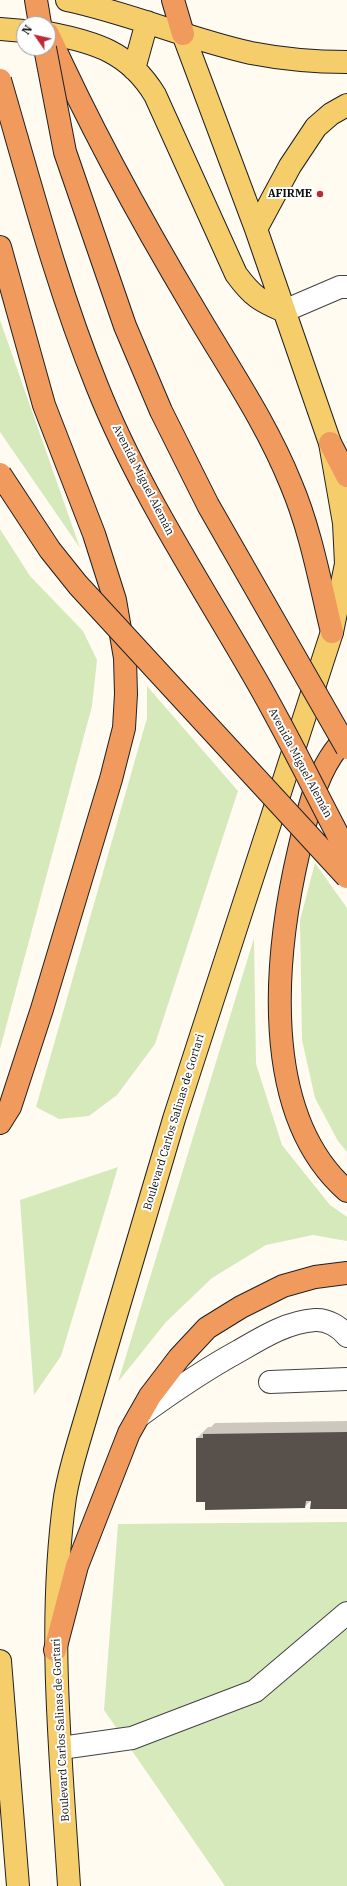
<!DOCTYPE html>
<meta charset="utf-8">
<style>
body{margin:0}
#map{position:relative;width:347px;height:1886px;overflow:hidden;background:#fffbf1;font-family:"IBM Plex Serif",serif}
canvas{display:block}
.north{position:absolute;left:16px;top:16px;width:40px;height:40px;box-sizing:border-box;background:#fff;border:1px solid #9f9f9f;border-radius:50%;rotate:304deg;font-size:11px;font-weight:700;line-height:16px;text-align:center;color:#0f0f0f}
.north::after{content:'';display:block;margin:auto;width:14px;height:18px;background:#bd2937;clip-path:polygon(50% 0,100% 100%,50% 72%,0 100%)}
</style>
<div id="map">
<canvas width="347" height="1886"></canvas>
<div class="north">N</div>
</div>
<script>
const ctx = document.querySelector('canvas').getContext('2d');
ctx.lineJoin = 'round';
function fill(path, color) { ctx.fillStyle = color; ctx.fill(path, 'evenodd'); }
function trace(path, color, width, dash) { ctx.strokeStyle = color; ctx.lineWidth = width; ctx.lineCap = dash ? 'butt' : 'round'; ctx.setLineDash(dash || []); ctx.stroke(path); }
function write(font, color, halo, rows, align = 'center') {
  ctx.font = font + ' "IBM Plex Serif",serif'; ctx.lineWidth = 4; ctx.setLineDash([]); ctx.textBaseline = 'middle'; ctx.strokeStyle = halo; ctx.fillStyle = color; for (const [text, x, y, turn = 0] of rows) {
    ctx.save(); ctx.translate(x, y); ctx.rotate((+turn || 0) * Math.PI / 180); ctx.textAlign = isNaN(turn) ? turn : align; if (halo) ctx.strokeText(text, 0, 0); ctx.fillText(text, 0, 0); ctx.restore();
  }
}
const green = new Path2D(`
 M0,320L80,548L0,432Z
 M0,529L30,576L83,631L97,660L92,706L0,1049Z
 M147,686L238,791L155,1044L117,1095L89,1116L59,1119L36,1107L147,718Z
 M315,863L347,908V1152L338,1141L315,1098L302,1040L300,920Z
 M254,938L256,1064L282,1145L330,1205L347,1217V1241L313,1235L266,1245L212,1278L166,1322L118,1382Z
 M118,1167L61,1356L34,1395L20,1200Z
 M347,1522V1886H225L104,1710L118,1524Z`);
const shadow = new Path2D(`
 M347,1421V1508L312,1500L304,1507L206,1501L197,1438L208,1427H211L215,1423Z`);
const building = new Path2D(`
 M347,1432V1509H310L311,1501H306L305,1508L205,1510V1502H196V1438H203V1434Z`);
const minor = new Path2D(`
 M284,311L340,287H347
 M270,1382L347,1379
 M139,1416C172,1392 204,1370 239,1351C263,1337 287,1322 315,1320C327,1319 340,1327 347,1336
 M61,1748L132,1738L255,1691L347,1613`);
const major = new Path2D(`
 M67,0C129,13 188,39 251,53C282,59 314,62 347,62
 M0,29L24,31
 M48,33C95,42 129,52 155,95L236,274C252,296 260,301 284,311
 M134,69L147,22
 M256,229L290,166L316,127L331,114L347,105
 M0,1661L18,1886
 M69,1886C61,1757 47,1626 65,1497C68,1479 73,1461 78,1444L174,1119L332,632L346,564L344,523L330,443L256,229L183,34`);
const highway = new Path2D(`
 M36,0L40,24
 M173,0L183,34
 M48,34C91,129 141,220 194,309C228,367 266,422 291,484C311,531 320,583 332,632
 M0,247L44,405L94,534L115,600L125,658L126,694L124,728L111,779L42,1009L10,1107L0,1123
 M330,443L347,476
 M347,737C317,765 308,811 299,850C275,953 258,1113 347,1191
 M55,1650L77,1566L129,1433L150,1396L179,1358L207,1328L241,1307L283,1286L315,1277L347,1273`);
const highwayBridge = new Path2D(`
 M45,48L65,152L125,326L161,411L208,505L347,748
 M0,80C30,183 57,287 97,386C138,489 200,582 255,678C288,735 316,794 347,852
 M0,474L50,550L78,585L347,877`);
const markers = [
 [320,194,4,"#bd2937"]
];
const poiNames = [
 ["AFIRME",312,194]
];
const streetNames = [
 ["Avenida Miguel Alemán",143,480,63],
 ["Avenida Miguel Alemán",300,763,62],
 ["Boulevard Carlos Salinas de Gortari",174,1122,-73],
 ["Boulevard Carlos Salinas de Gortari",61,1730,-93]
];
fill(green, '#d5e9bb');
fill(shadow, '#0003');
fill(building, '#57504b');
trace(minor, '#424242', 24);
trace(major, '#202020', 24);
trace(highway, '#202020', 24);
trace(minor, '#fff', 22);
trace(major, '#f5cd6b', 22);
trace(highway, '#f19a5d', 22);
trace(highwayBridge, '#202020', 24, []);
trace(highwayBridge, '#f19a5d', 22);
for (const [x, y, r, color] of markers) { const dot = new Path2D(); dot.arc(x, y, r, 0, 2 * Math.PI); ctx.fillStyle = color; ctx.fill(dot); trace(dot, '#fff', 1.5); }
write('bold 11px', '#0f0f0f', '#fff', poiNames, 'right');
write('11px', '#0f0f0f', '#fff', streetNames);
</script>
